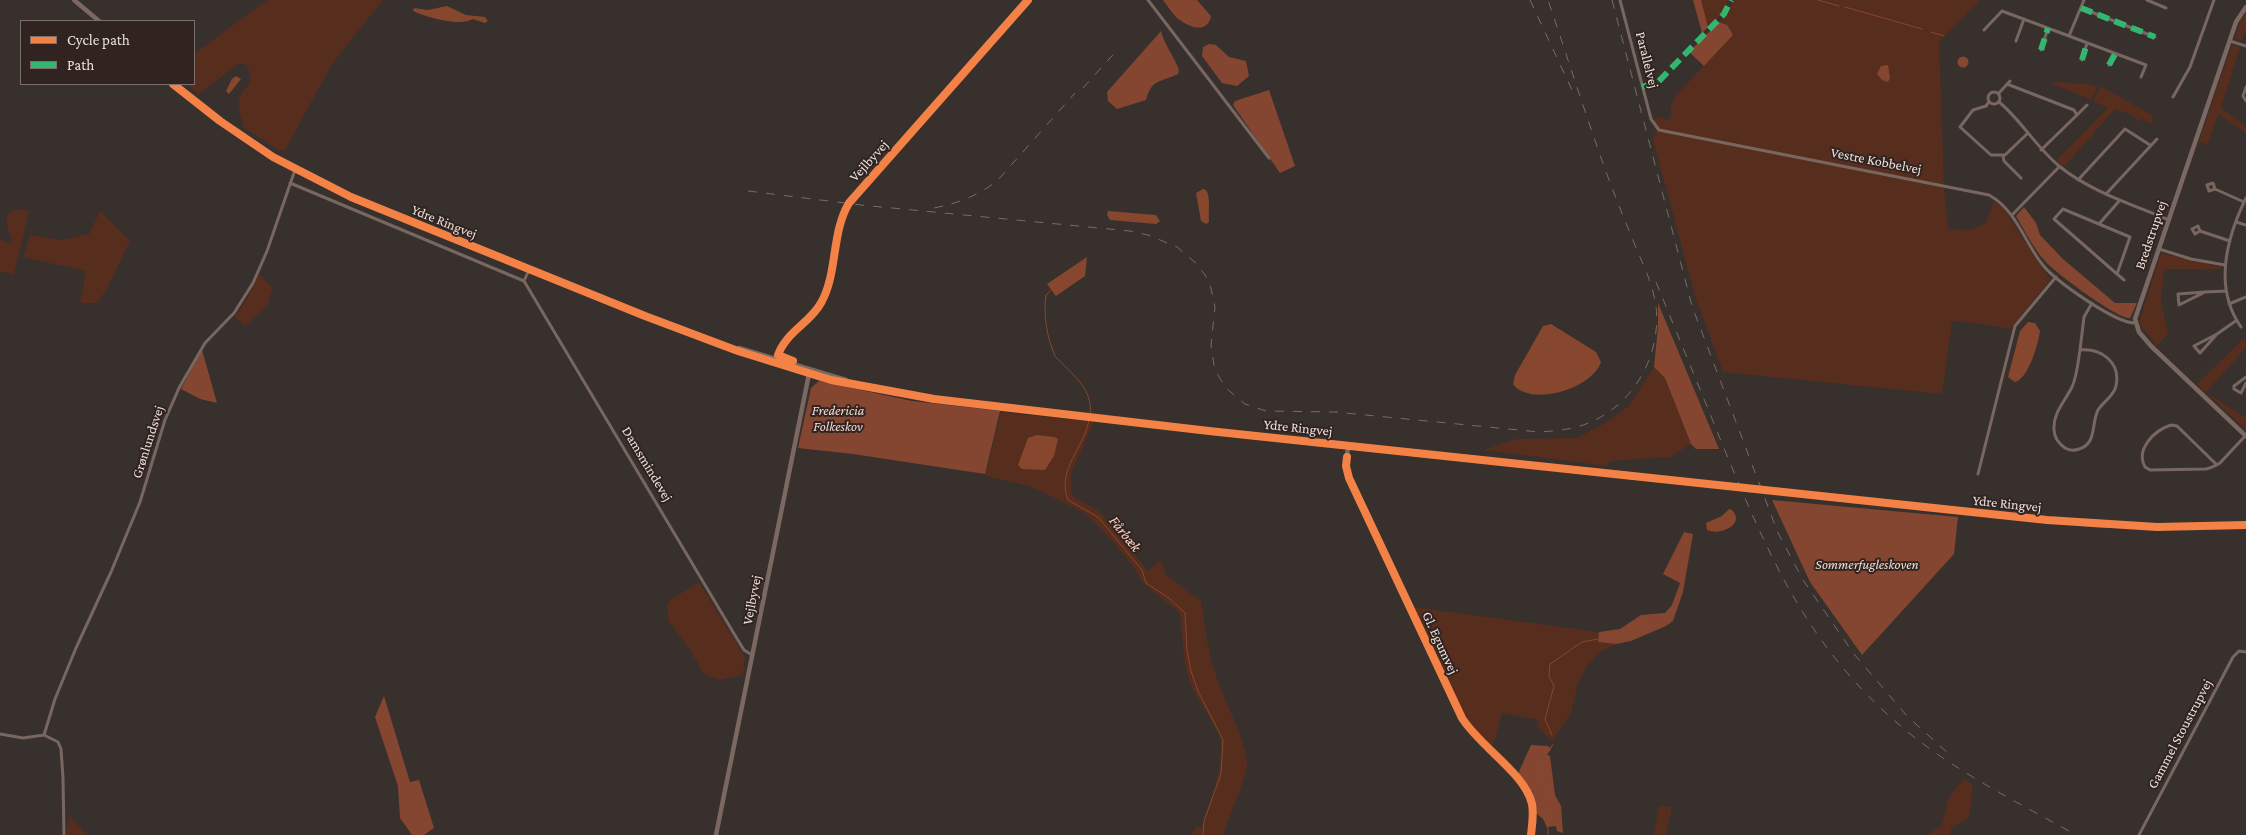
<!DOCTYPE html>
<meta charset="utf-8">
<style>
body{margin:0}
#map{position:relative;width:2246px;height:835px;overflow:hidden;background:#37302d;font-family:"Crimson Pro",serif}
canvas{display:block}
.legend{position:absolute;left:20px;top:20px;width:175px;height:65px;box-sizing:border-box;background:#312420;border:1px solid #7b706c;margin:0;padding:6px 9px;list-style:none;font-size:15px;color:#ebe1de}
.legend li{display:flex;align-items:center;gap:10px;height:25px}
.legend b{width:25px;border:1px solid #7b706c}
</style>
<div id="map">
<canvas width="2246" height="835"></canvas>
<ul class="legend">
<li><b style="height:6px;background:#f48246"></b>Cycle path</li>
<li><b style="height:6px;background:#33b770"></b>Path</li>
</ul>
</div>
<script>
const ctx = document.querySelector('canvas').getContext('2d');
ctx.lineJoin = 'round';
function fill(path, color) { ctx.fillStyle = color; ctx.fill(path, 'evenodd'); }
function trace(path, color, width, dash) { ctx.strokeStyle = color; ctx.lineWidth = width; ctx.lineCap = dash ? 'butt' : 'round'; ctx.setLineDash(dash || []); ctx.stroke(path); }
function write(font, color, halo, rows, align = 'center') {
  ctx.font = font + ' "Crimson Pro",serif'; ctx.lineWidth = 4; ctx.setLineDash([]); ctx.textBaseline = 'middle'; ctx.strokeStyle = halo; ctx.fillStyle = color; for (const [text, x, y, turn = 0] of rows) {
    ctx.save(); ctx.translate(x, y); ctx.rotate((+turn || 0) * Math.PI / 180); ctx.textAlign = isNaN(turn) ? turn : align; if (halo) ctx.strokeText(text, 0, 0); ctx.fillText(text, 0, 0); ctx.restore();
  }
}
const green = new Path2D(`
 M267,0H383L332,64L285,150L280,151L243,127C242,119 238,109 239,102C241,85 258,87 246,64H238L199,94L187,84H194V54Z
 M1701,0H1728C1728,12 1716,19 1708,27Z
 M1733,0H1980L1939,42L1944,187L1948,229L1971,230L1986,223L1994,201L2003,208L2050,280L2010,329L1983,324L1952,321L1942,394L1723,372L1696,299L1653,140L1658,126L1655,122V119L1662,117L1666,121L1671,117V105L1676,95L1733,35L1724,23L1719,22L1729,12Z
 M2246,13V30L2242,40L2235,39L2240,21Z
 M2232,45L2240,47L2221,108L2246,126V133L2218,114L2207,146L2199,141Z
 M2053,82L2088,84L2098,87L2091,100L2053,84Z
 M2101,86L2152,115L2153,122L2150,124L2142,118L2139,122L2132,115L2115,109L2064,167L2057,160L2108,108L2093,101Z
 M15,209L29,211L14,275L0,271V238L5,242L13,243C9,232 0,214 15,209Z
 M100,211L130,241L107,289L97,303H80L86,271L23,257L30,235L62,240L89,234Z
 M2161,253L2220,267L2221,269H2164L2161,301L2168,334L2157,346L2140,325V320Z
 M259,274L272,288L268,304L245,326L235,316L247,299Z
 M2245,337L2246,348L2206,392L2246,418V430L2197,384Z
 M1654,367L1665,378L1691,444L1670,457L1610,461L1607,466L1484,450L1516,439L1577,438L1605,423L1629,406Z
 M1001,412L1094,422L1071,473V495L1099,511L1148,571L1161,560L1166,575L1201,601C1205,624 1207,649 1215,672C1223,699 1244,735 1247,762C1248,778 1228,815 1224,835H1191L1196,827H1202C1210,800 1223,772 1221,742C1220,729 1197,699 1191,685C1182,662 1183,638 1180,613L1142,582L1136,570L1111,539L1085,513L1030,486L985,476Z
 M699,582L745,657L743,675L720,680L704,674L690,650L668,620L667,605L670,600Z
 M1412,607L1599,632L1598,642L1616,644L1599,653L1585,669L1578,683L1571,713L1552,741L1537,727L1539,720L1502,713L1492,750L1468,722Z
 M1964,779L1973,784L1969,818L1952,827L1950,835H1927L1942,825L1949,797Z
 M1659,806L1672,807L1666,835H1654Z
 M69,815L87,835H66Z`);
const forest = new Path2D(`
 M1163,0H1197L1211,16C1207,36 1186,26 1176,17C1171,12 1167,5 1163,0Z
 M1693,0H1701L1708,27L1702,33Z
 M1719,22L1727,25L1733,35L1704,66L1689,52Z
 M1161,31C1165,46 1174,56 1179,70L1178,74C1160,83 1152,78 1146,100L1117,109L1108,101L1107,92Z
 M1209,44L1216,45L1229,57L1246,61L1249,76L1237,86L1222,83L1202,56L1203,47Z
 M1888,65L1890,78L1888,82L1882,80L1877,74L1881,66Z
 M1269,90L1295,166L1280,173L1233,105L1235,101Z
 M2024,207L2036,223L2040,235L2063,259L2115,303H2137L2130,318C2119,320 2054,272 2045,261C2033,248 2025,231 2016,216Z
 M1658,303L1719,449H1696L1691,444L1665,378L1654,367L1658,327Z
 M202,350L217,403L200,399L181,389Z
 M819,381L912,401L1000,411L985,474L853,454L798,448L811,388Z
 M1772,500L1958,517L1954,554L1862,655L1810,582Z
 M1684,532L1693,534L1683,592L1673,621L1666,626L1631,641L1616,644L1598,642L1599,632L1620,629L1641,615L1665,613L1672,605L1680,583L1663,574Z
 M384,696L410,782L419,780L434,828L424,835H412L400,818L398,786L375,717Z
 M1531,745L1548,746L1551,749L1547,755L1550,756L1555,795L1561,806L1563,833L1557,831L1556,826L1547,827L1543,819L1535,812L1529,791L1517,776Z`);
const water = new Path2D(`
 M447,6L466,15L485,17L488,21L485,23L473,19C460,27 426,17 413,11L414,8L428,10Z
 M1957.5 62a5.5 5.5 0 1 1 11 0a5.5 5.5 0 1 1-11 0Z
 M236,76L241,79L229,94L226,91L232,79Z
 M1203,189L1206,190C1211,196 1208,212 1209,222L1206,224L1201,221L1196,193Z
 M1108,211L1156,215L1160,221L1156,224L1110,220L1107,215Z
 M1087,257L1085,276L1056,296L1047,284Z
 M2028,322L2035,323L2040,331C2038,344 2029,378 2015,382L2008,377L2020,331Z
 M1551,324L1596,352L1601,362C1593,388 1531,408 1513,384L1515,375L1543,326Z
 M1037,435L1054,437L1058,439L1054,456L1045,470L1022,469L1018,465L1028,438Z
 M1729,509L1732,510C1746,525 1719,536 1707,530L1706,523L1722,516Z
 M1639,620L1645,621L1633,635L1629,634L1627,630Z`);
const stream = new Path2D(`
 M1818,0L1839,6
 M1845,7L1922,29
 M1931,32L1944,36
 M1052,289L1046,295C1043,314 1047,338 1055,356C1071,374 1094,388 1090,415
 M1089,419C1085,448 1056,469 1068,500L1098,517L1142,570L1146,583L1169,598L1185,613L1187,650L1191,671L1198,691L1223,740L1221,774L1204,821L1203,835
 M1552,735L1545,719L1554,686L1549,676L1550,664L1582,642L1625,634
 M1549,751L1553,744
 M1543,776L1540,766L1547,757
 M1543,778L1547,801L1542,803L1548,819V835`);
const secondaryTunnel = new Path2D(`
 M1735,487L1767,490`);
const street = new Path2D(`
 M1148,0L1269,158
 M1620,0L1651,119L1659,130L1989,195C2016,210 2024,241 2042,264C2055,281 2115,323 2135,323
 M2084,0L2069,36L2146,65L2141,77
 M2147,0L2166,8
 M2081,8L2155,37
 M1984,30L2002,11L2069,36
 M2016,41L2024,19
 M2230,41L2246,46
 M2041,50L2048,28
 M2082,60L2087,43
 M2109,65L2115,54
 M2007,84L2074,110L2077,115L2041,150
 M2246,87L2243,96L2246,101
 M1988 98a6 6 0 1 1 12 0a6 6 0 1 1-12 0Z
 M1999,93L2010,81
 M2173,97L2190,67L2214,0
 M1989,102L1986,106L1973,110L1960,127L1991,155H2005L2027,134
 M1999,102C2021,120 2036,147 2059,166C2091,192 2132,204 2169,220
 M2077,115L2087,105
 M2003,156L2004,161L2021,178
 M2078,180L2125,129L2150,145
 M290,183L524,281L736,637L744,650L752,655
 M2215,189L2213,183L2207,185L2209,191L2215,189L2244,202
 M2106,194L2157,139
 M2012,215L2059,167
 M2236,222L2246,225
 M2099,224L2120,200
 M2200,231L2198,226L2192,229L2195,234L2200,231L2230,241
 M2159,249L2191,259L2225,265
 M2117,274L2130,237L2063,209L2054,219L2117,274L2124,280
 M524,281L529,270
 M2205,292L2178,294L2179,305L2205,292L2226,291
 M2229,304L2246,297
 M2241,327C2213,287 2226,239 2246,198
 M2217,334L2194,346L2200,353L2217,334L2237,320
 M2080,350C2078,362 2077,376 2072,387C2065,401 2053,413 2054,429C2054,437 2058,443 2065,448C2070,451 2074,451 2079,449C2097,444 2091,424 2098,410C2103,402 2114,396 2116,386C2121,362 2101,348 2080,350L2084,317L2092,303
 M2246,377L2234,386V389L2241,393L2246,383
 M2217,465L2177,426L2171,425C2155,430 2135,449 2145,467L2150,470L2206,469C2211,468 2215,466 2220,463L2246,435
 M1978,474L2015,326L2056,277
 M0,734L23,738L44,735L58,742L61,749L63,778L64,835
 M44,735L55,699L76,648L111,572L140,502L165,420L179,388L205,343L234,313L253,283L267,251L295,170
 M2139,835L2233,657L2239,651L2246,652`);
const secondary = new Path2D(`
 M74,0L99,21
 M2246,7L2236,22L2135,319L2139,332L2151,346L2246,436
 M173,84L220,121L273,157L351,197L645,316L738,351L809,374L889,391L956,401L1311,442L1735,487
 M739,348L846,380
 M776,364C786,330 807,329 821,303C839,272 831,230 852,199L1028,0
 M1348,446L1346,466L1349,478L1462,718C1480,747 1525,773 1532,804C1534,815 1532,825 1531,835
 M1767,490L2095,525L2170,527L2246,525
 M716,835L810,369`);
const rail = new Path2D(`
 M1530,0L1572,90
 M1612,0L1692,306L1778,533L1803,580L1854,654L1907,716L1950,755
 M1083,88L1119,48
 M748,191L861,205L1130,231L1148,235L1177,247L1197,264L1205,275L1210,284L1215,307L1211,345L1214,365L1219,377L1227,389L1245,404L1266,411L1335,412L1539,432C1557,431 1575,429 1591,422C1637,402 1664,349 1655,300C1651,280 1642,262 1634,243C1624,218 1614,194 1605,169C1585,113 1567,56 1548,0
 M934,208C959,203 978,196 998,180L1075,93
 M1656,282C1678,336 1701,391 1723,446C1771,561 1809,651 1909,733C1960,774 2019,803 2076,835`);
const quiet = new Path2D(`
 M2081,8L2155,37
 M2041,50L2048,28
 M2082,60L2087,43
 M2109,65L2115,54
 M1642,87L1658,82L1724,14L1731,0`);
const cycleway = new Path2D(`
 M173,84L220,121L273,157L351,197L645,316L738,351L831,380L934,399L1209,431L2047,520L2157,527L2246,525
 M793,361L778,355C786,332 810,323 821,303C838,273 831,233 849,203L1028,0
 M1347,457L1346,466L1349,478L1462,718C1480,747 1525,773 1532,804C1534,815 1532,825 1531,835`);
const streetNames = [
 ["Parallelvej",1647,60,76],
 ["Vejlbyvej",869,161,-48],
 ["Vestre Kobbelvej",1876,161,11],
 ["Ydre Ringvej",444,222,22],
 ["Bredstrupvej",2151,235,-71],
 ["Ydre Ringvej",1298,428,6],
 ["Grønlundsvej",148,442,-72],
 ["Damsmindevej",647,464,59],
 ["Ydre Ringvej",2007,504,6],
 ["Vejlbyvej",752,600,-79],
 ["Gl. Egumvej",1440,643,65],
 ["Gammel Stoustrupvej",2180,734,-62]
];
const parkNames = [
 ["Fredericia",838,411],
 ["Folkeskov",838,427],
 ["Sommerfugleskoven",1867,565]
];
const waterNames = [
 ["Fårbæk",1125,534,51]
];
fill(green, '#572d1e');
fill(forest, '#844630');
fill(water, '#87472f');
trace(stream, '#87472f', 1);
trace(secondaryTunnel, '#524b48', 4.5, [4.5, 2]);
trace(street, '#786761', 3);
trace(secondary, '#7b6862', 4.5);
trace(rail, '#786c69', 1, [9, 9]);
trace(quiet, '#33b770', 6, [12, 6]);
trace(cycleway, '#f48246', 8);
write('14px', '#ebe1de', '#312420', streetNames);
write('italic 14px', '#f2dcd4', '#312420', parkNames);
write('italic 15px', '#fed3c4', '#312420', waterNames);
</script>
